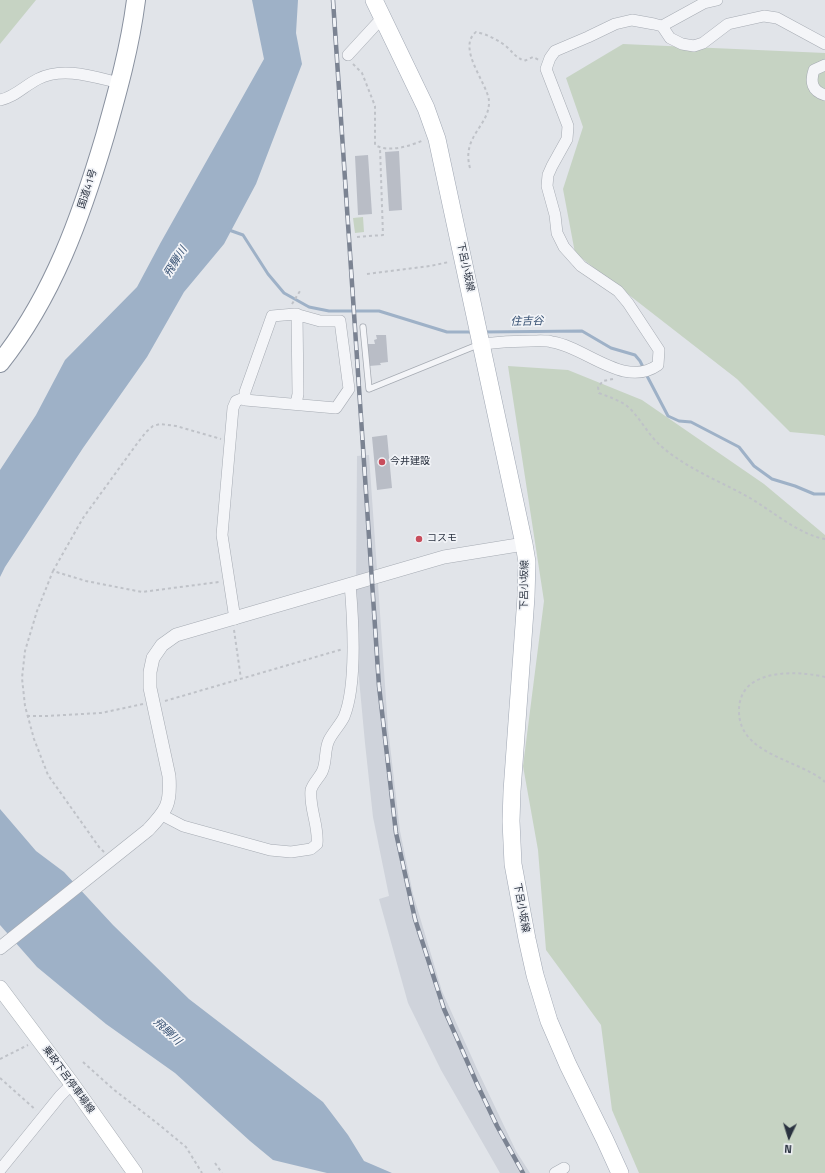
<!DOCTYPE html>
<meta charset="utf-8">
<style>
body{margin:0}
#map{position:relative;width:825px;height:1173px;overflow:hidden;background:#e1e4e9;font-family:"Titillium Web",sans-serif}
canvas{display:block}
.north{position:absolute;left:769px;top:1117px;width:40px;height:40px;-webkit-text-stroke:3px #f1f3f7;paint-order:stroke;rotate:184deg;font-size:11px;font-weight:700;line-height:16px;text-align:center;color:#2a3240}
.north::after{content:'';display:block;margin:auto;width:14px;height:18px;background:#2a3240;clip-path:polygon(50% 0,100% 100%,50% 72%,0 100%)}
</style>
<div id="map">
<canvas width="825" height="1173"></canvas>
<div class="north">N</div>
</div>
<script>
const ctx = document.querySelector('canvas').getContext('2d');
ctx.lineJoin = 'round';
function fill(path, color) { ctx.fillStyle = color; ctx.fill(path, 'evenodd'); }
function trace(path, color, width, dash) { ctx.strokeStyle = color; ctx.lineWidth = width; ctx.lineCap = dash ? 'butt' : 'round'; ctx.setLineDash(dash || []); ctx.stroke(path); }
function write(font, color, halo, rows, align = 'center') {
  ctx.font = font + ' "Titillium Web","Noto Sans JP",sans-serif'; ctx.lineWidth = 3.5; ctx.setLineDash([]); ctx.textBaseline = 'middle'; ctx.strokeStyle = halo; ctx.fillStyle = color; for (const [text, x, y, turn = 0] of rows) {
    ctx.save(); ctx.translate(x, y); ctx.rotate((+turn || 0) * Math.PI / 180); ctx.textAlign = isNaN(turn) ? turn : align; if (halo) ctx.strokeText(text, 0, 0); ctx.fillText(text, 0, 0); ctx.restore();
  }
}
const built = new Path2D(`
 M369,455L388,728L400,831L413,894L442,991L477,1069L516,1151L530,1173H500L441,1070L408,1003L379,899L389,896L373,817L365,743L358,668L356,590L357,456Z`);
const green = new Path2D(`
 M0,0H36L0,44Z
 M623,44L825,53V436L823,435L790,432L737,379L575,253L563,189L583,127L566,78Z
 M363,217L364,232L355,233L353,218Z
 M508,366L568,370L642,400L764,484L825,535V1173H639L612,1110L601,1025L546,950L538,850L523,766L544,601Z`);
const water = new Path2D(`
 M252,0H298L296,33L302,64L256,184L224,244L184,292L147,357L83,448L5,567L0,577V470L36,415L65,360L137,287L161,242L264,59Z
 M0,809L36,851L64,872L113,925L189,999L323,1102L348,1135L364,1161L392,1173H327L273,1160L250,1141L175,1073L106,1024L37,967L0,925Z`);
const stream = new Path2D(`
 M229,230L243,235L268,274L284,293L309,307L329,311H379L447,332H473
 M483,332L582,331L611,348L635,355L640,361L644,369
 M646,374L668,416L679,421L691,422L739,447L754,466L772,479L795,486L814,494H825`);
const building = new Path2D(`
 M399,151L402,210L389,211L385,152Z
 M368,155L372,214L358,215L355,156Z
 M376,335H386L388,362L380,363L381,365L369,366L367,344H375L374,340L377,339Z
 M387,435L392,488L377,490L372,437Z`);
const path = new Path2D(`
 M353,64L362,73L375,106V145C389,153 410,146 424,140
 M470,168C461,136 490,126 489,101C488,84 456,48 476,32C487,34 501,41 509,49C515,55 515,56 524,61L533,57L539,60
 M357,237L383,235L380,148
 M367,274L430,266L449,262
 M292,304L300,291
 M613,379L603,381L598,387L599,393C609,397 619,400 627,406C640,417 648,435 661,446C687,469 720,481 750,498C772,511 800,535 825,539
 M53,571L83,518L136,445L146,432L153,426L160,424L176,426L221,439
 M234,630L241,679
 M825,677C804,672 769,670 751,684C743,690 739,700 739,710C738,755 799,759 825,782
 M165,701L343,649
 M27,716H46L101,713L143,704
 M104,852L99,847L48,775L34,739L25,706L22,678L25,651L37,611L53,571L86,581L142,592L219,582
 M0,1059L28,1045
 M83,1062L113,1089L157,1123L186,1147L202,1173
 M0,1078L36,1110
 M215,1163L222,1173`);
const service = new Path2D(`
 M363,327L369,389L480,344`);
const minor = new Path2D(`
 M662,26L704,3L717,0
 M348,55L382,18
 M825,65L814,70C810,82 812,91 825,95
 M0,100C15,97 24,86 38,79C63,66 94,77 120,83
 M482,344C498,342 514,341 531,341C538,341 546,340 552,342C586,347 624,389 658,365L659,350L628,303L618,291L581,266L564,247L557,233L555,215L547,186L548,175L552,166L567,139L568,126L546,69L550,58L555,51L588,37L615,24L632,20L654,24L662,26L670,38L682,44L694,46L703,43L728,24L764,16L777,18L825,44
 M296,404L298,394L297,314
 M235,619L222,535L233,408L236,401L241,399L245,400L336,408L349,389L340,321H320L295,314L272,316L245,392V400
 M162,815L183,826L270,850L291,852L311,849L317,844C319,826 309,808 311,790C313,783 319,778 322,772C327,762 324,750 329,740C333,732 340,725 344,717C357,686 353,618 350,584
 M0,1170L60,1096L72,1084
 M555,1173L564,1168`);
const tertiary = new Path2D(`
 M0,948L148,830C167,810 171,804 169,776L150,688V672L153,658L162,645L176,635L444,557L524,544`);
const secondary = new Path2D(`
 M0,988L72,1084L135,1173`);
const primary = new Path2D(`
 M374,0L426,108L437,139L524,544L527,562L526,597L512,791L511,821L513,864L527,939L535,975L549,1021L568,1065L605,1140L620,1173`);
const trunk = new Path2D(`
 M0,363C53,296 81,217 105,136C118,90 130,47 136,0`);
const rail = new Path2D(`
 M333,0L379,686L396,833L415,919L444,1009L478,1086L497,1126L523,1173`);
const markers = [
 [382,462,4,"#c84d5c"],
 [419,539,4,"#c84d5c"]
];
const streetNames = [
 ["国道41号",88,189,-72],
 ["下呂小坂線",465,267,78],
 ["下呂小坂線",525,585,-89],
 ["下呂小坂線",521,908,80],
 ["乗政下呂停車場線",68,1080,54]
];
const poiNames = [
 ["今井建設",390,462],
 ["コスモ",427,539]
];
const waterNames = [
 ["飛騨川",176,262,-58],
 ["住吉谷",527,322,-1],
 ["飛騨川",167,1032,43]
];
fill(built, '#cfd3db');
fill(green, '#c6d3c3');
fill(water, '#9eb1c7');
trace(stream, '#9eb1c7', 3);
fill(building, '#b9bdc6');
trace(service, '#a6abb3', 7);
trace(minor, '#a6abb3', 12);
trace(tertiary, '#a6abb3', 14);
trace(secondary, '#a6abb3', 16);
trace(primary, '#a1a8b4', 18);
trace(trunk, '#89919f', 20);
trace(path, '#bfc2c8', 2, [3, 3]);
trace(service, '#f4f5f8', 5.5);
trace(minor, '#f4f5f8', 11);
trace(tertiary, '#f4f5f8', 13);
trace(secondary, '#fff', 15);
trace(primary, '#fff', 17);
trace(trunk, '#fff', 18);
trace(rail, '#7b8392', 4.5);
trace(rail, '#f1f3f7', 3, [9]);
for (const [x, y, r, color] of markers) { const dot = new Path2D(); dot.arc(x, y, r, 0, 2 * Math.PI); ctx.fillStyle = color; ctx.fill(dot); trace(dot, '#f1f3f7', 1.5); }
write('10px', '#2a3240', '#f1f3f7', streetNames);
write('10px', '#2a3240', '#f1f3f7', poiNames, 'left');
write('italic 11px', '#365072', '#f1f3f7', waterNames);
</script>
